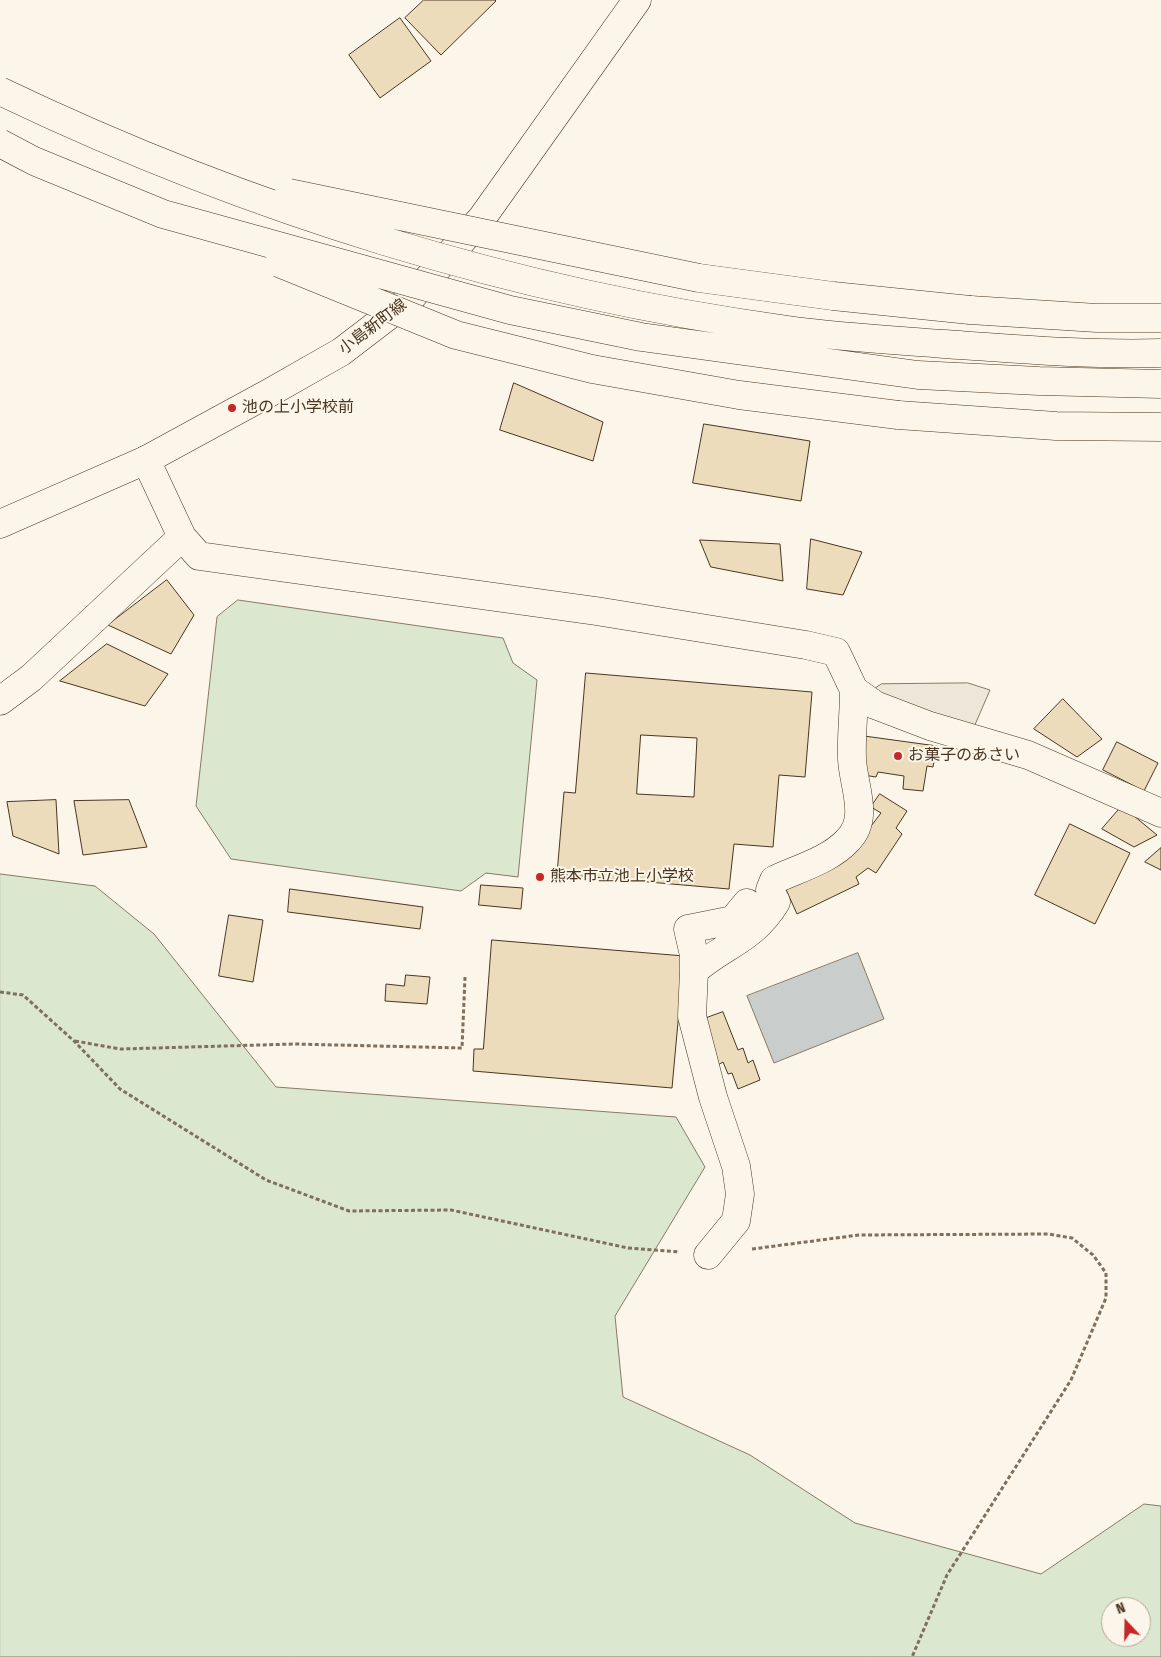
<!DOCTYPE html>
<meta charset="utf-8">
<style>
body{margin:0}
#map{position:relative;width:1161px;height:1657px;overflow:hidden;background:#fbf6e9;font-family:"Fira Sans Condensed",sans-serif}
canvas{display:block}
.north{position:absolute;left:1101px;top:1597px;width:50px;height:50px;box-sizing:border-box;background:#fbf6e9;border:1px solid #b4a999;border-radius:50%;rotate:339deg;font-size:14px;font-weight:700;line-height:20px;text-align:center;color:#4a3520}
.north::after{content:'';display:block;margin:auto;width:18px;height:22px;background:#c62828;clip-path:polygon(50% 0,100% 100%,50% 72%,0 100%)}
</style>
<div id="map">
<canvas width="1161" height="1657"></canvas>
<div class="north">N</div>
</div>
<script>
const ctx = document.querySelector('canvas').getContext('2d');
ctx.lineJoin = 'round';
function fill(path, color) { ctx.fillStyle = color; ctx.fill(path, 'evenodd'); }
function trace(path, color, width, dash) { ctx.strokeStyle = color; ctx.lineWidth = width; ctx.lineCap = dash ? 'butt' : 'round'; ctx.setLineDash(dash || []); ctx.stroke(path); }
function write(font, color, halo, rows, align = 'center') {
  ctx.font = font + ' "Fira Sans Condensed","Noto Sans JP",sans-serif'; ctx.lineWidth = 4; ctx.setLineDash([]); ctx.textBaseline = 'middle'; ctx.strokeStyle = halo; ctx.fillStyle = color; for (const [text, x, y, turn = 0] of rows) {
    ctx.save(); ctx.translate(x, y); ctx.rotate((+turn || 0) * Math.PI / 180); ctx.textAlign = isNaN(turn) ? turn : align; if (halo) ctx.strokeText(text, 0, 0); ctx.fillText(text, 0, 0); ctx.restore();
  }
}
const green = new Path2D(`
 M238,600L503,638L513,663L537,680L518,877L486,873L461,891L231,859L196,806L217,617Z
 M0,874L95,886L154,934L276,1087L676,1117L705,1167L615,1316L623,1397L750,1455L855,1523L1041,1574L1144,1504L1161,1506V1657H0ZM1111,1607H1141V1637H1111Z`);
const parking = new Path2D(`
 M968,683L990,690L974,727L897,706L874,689L881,684Z`);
const water = new Path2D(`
 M858,953L884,1019L774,1063L747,996Z`);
const building = new Path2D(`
 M424,0H495L496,1L441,55L405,18Z
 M400,18L431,61L380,98L349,55Z
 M514,383L603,422L593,461L500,430Z
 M704,424L810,441L801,501L693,483Z
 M811,539L862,552L843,595L807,589Z
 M700,540L780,544L783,581L711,567Z
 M167,580L194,615L171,654L108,625Z
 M107,644L168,674L145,706L60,681Z
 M586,673L812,692L805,777L779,775L773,847L734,844L729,889L557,874L564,792L575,793ZM641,735L697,738L694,797L637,794Z
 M1063,699L1102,739L1077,757L1034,729Z
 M864,736L937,746L933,767L927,766L923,791L903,789L904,776L878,772L876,777L863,775Z
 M1117,742L1158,763L1144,791L1103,770Z
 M880,794L907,811L896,828L902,834L876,873L868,868L856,877L859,884L797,914L784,885L849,855L881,813L871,807Z
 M56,800L59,854L13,836L7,802Z
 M129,800L147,847L83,855L74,801Z
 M1122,806L1157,835L1134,847L1102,829Z
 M1070,824L1130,853L1095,924L1035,895Z
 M1161,848V870L1145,862Z
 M481,885L523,888L521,909L479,905Z
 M290,889L423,907L420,929L288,912Z
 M229,915L263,920L253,982L219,976Z
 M492,940L684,956L672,1088L473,1071L474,1049H483Z
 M406,975L430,977L427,1004L385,1001L386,984L404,986Z
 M723,1012L738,1050L743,1048L748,1063L753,1060L760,1080L738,1089L732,1073L728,1074L723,1062L718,1065L701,1020Z`);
const path = new Path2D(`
 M0,992L23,995L74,1041L120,1089L266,1180L349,1211L451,1210L628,1248L679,1252
 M75,1041L120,1049L294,1044L462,1048L465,977
 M752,1249L859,1235L1048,1234L1072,1238L1093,1255L1106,1273V1298L1071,1380L947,1575L912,1657`);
const minor = new Path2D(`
 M146,460L182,537L199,556L596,611L806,645L836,652L854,690L875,705L930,726L1028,755L1161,813
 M0,701L31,678L182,537
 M694,971V955L688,929L733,920L747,903
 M708,1255L736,1221L740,1194L736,1166L713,1097L692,1016L694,971C725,944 753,940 776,902L770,890L774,880C797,869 830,860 848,840C870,818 853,785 852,759C851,737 854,713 854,690`);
const major = new Path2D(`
 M0,524L146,460L269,393L341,352L409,300L482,218L637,0`);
const highway = new Path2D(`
 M970,310L1097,318H1161
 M898,415L1056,426L1161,427`);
const highwayBridge = new Path2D(`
 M0,91C248,210 516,293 788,330C839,337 892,340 944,344C1016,349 1089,355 1161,353
 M0,143L34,161L163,214L510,310L641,337L918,375L1039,381L1161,384
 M289,193L699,278L833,296L970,310
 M279,263L456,335L592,369L739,395L898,415`);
const markers = [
 [232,408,5,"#c62828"],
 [898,756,5,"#c62828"],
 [540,877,5,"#c62828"]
];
const streetNames = [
 ["小島新町線",373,327,-37]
];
const poiNames = [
 ["池の上小学校前",242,408],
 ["お菓子のあさい",908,756],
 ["熊本市立池上小学校",550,877]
];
fill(green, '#dce7d0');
trace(green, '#887966', 1);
fill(parking, '#ede7d9');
trace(parking, '#887966', 1);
fill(water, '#c9cecd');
trace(water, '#887966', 1);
fill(building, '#ecdcbc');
trace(building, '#4a3520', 1);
trace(minor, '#4a3520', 29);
trace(major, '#4a3520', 29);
trace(highway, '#4a3520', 29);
trace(path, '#7f6f5c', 3, [4, 2.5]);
trace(minor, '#fbf6e9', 28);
trace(major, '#fbf6e9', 28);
trace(highway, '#fbf6e9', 28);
trace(highwayBridge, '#4a3520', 29, []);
trace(highwayBridge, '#fbf6e9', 28);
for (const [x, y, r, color] of markers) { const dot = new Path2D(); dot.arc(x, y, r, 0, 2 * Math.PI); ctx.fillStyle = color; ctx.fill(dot); trace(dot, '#fbf6e9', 2); }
write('16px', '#4a3520', '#fbf6e9', streetNames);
write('16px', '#4a3520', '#fbf6e9', poiNames, 'left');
</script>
